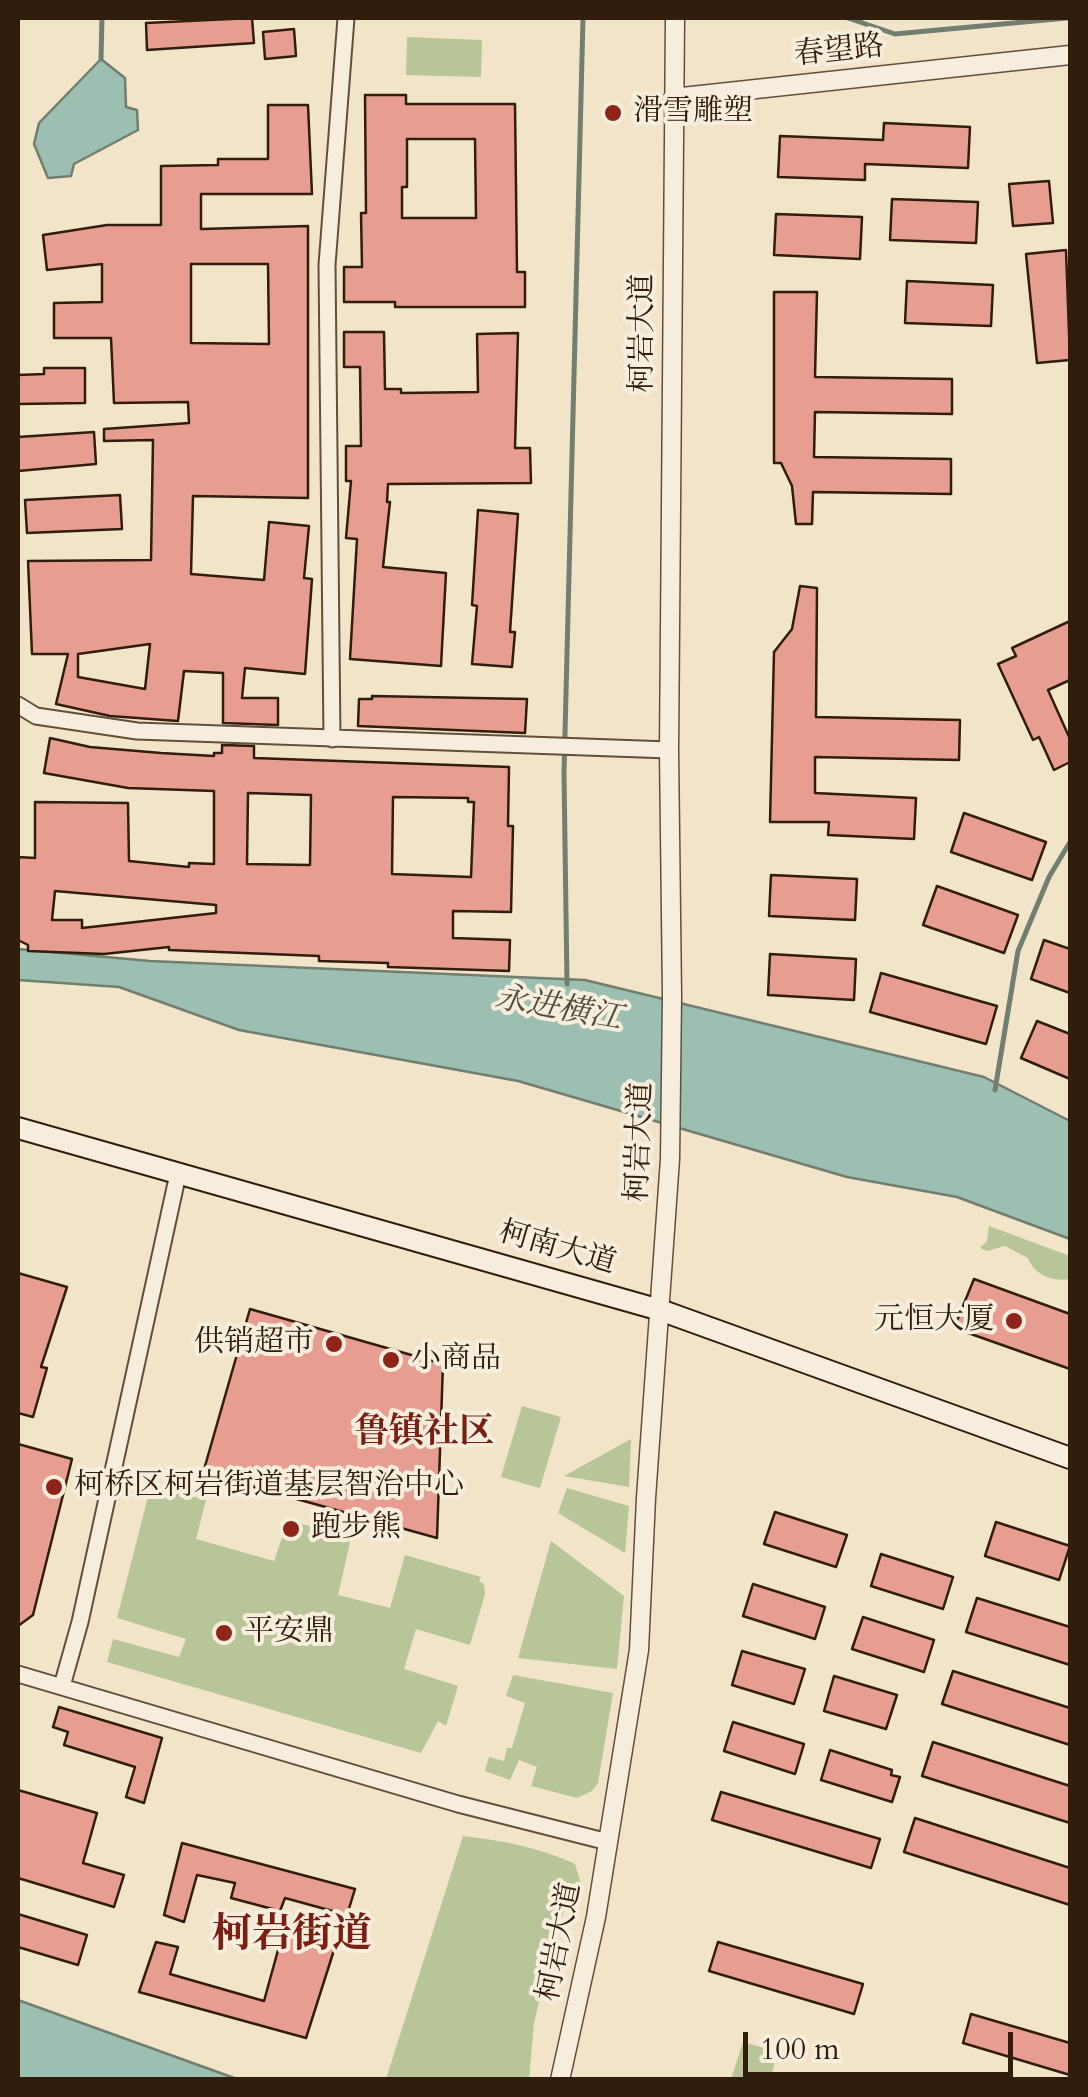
<!DOCTYPE html>
<meta charset="utf-8">
<style>
body{margin:0}
#map{position:relative;width:1088px;height:2097px;overflow:hidden;background:#f2e4c9;font-family:Cardo,serif}
canvas{display:block}
.frame{position:absolute;inset:0;border:20px solid #311d0c;pointer-events:none}
.scale{position:absolute;left:743px;top:2032px;width:270px;height:45px;box-sizing:border-box;border:5px solid #311d0c;border-top:0;padding-left:12px;font-size:30px;line-height:35px;white-space:nowrap;color:#311d0c;-webkit-text-stroke:8px #f7eddc;paint-order:stroke}
</style>
<div id="map">
<canvas width="1088" height="2097"></canvas>
<div class="frame"></div>
<div class="scale">100 m</div>
</div>
<script>
const ctx = document.querySelector('canvas').getContext('2d');
ctx.lineJoin = 'round';
function fill(path, color) { ctx.fillStyle = color; ctx.fill(path, 'evenodd'); }
function trace(path, color, width, dash) { ctx.strokeStyle = color; ctx.lineWidth = width; ctx.lineCap = dash ? 'butt' : 'round'; ctx.setLineDash(dash || []); ctx.stroke(path); }
function write(font, color, halo, rows, align = 'center') {
  ctx.font = font + ' Cardo,"Noto Serif SC",serif'; ctx.lineWidth = 8; ctx.setLineDash([]); ctx.textBaseline = 'middle'; ctx.strokeStyle = halo; ctx.fillStyle = color; for (const [text, x, y, turn = 0] of rows) {
    ctx.save(); ctx.translate(x, y); ctx.rotate((+turn || 0) * Math.PI / 180); ctx.textAlign = isNaN(turn) ? turn : align; if (halo) ctx.strokeText(text, 0, 0); ctx.fillText(text, 0, 0); ctx.restore();
  }
}
const green = new Path2D(`
 M407,37L482,40L481,77L406,75Z
 M989,1226L1070,1256V1279C1053,1282 1034,1275 1028,1258L1005,1246L987,1251L980,1248L987,1241Z
 M522,1406L561,1417L540,1488L501,1477Z
 M631,1439L629,1487L564,1476Z
 M151,1485L206,1500L196,1539L274,1561L288,1520L351,1538L338,1595L390,1608L405,1555L481,1577L479,1581L484,1584L485,1594L470,1645L416,1629L404,1669L458,1686L446,1726L438,1721L421,1753L107,1662L113,1639L179,1657L186,1639L117,1618Z
 M567,1488L629,1506L625,1553L558,1513Z
 M551,1541L624,1596L617,1669L518,1658Z
 M513,1675L613,1693L598,1783L592,1791L577,1798L531,1786L537,1767L519,1760L510,1780L485,1771L489,1757L504,1761L507,1748H512L525,1703L506,1696Z
 M463,1836C503,1841 539,1847 575,1864L581,1883L558,1923L534,2023L529,2079H386Z
 M743,2042L778,2052L770,2079H731Z`);
const water = new Path2D(`
 M101,59L125,78L126,107L137,110L138,130L74,164L71,176L48,178L34,144L39,123Z
 M18,949L150,961L585,980L984,1077L1070,1121V1239L957,1197L847,1177L518,1081L239,1030L119,987L18,980Z
 M18,2000L237,2079H18Z`);
const stream = new Path2D(`
 M848,18L895,34L1067,18
 M101,59L102,18
 M567,984L564,773L583,18
 M995,1090L1018,951L1049,877L1070,842`);
const building = new Path2D(`
 M252,18L254,43L147,50L146,23Z
 M294,29L296,56L265,59L263,32Z
 M365,95H406V104H515L517,272H525V307H395V302H344V267H362L361,213H366ZM407,139H475L476,218H402V187H407Z
 M268,105H308L312,194H201V229L308,226V498L193,496L191,574L264,580L269,522L309,526L304,578L312,579L305,674L245,668L242,698H278V725L223,723V673L184,671L178,721L110,716L56,704L68,654H32L28,561L151,560L153,440L104,441V429L189,423L188,402L114,403L111,338H54V303L102,302V264L47,270L43,235L107,225H161V166L218,165V159H268ZM191,264H268L269,344L191,343ZM150,644L145,689L78,677V654Z
 M884,123L970,127L968,168L865,164V180L778,177L780,136L883,140Z
 M1049,181L1053,223L1013,226L1009,184Z
 M892,199L978,202L976,243L890,240Z
 M776,214L862,217L860,259L774,255Z
 M1066,250L1070,360L1037,363L1026,254Z
 M907,281L993,285L991,326L905,323Z
 M774,292H817L815,377L952,379V414L815,412L814,457L951,459V494L813,492L812,524H796L792,486L781,463H774Z
 M344,332H384L385,389H401V393L478,392L477,334L518,333L515,448H530L531,483L388,484L387,502H390L383,567L446,573L441,666L350,659L357,539L346,538L351,481H346V446H361L360,367H344Z
 M44,368H85V403L18,404V375L44,374Z
 M94,432L96,464L18,471V437Z
 M120,495L122,529L27,533L25,500Z
 M478,510L518,514L510,632H515L512,667L472,664L477,606L472,605Z
 M800,586L817,588L816,717L960,720L959,760L815,757V793L916,798L914,839L828,835L829,822H770L774,652L792,629Z
 M1070,621V680L1048,690L1070,739V762L1054,770L1039,737L1033,740L998,664L1016,656L1012,648Z
 M372,696L527,699L525,733L358,726L359,699H372Z
 M50,738L90,747L161,753L214,756V753H222V745L254,746V758L509,767L508,826H513L511,912L453,911V938L510,940L509,971L388,967V963L319,961V956L169,950V947L104,954L28,951V945L18,940V857L35,858V802L128,803L129,861L189,867V863L214,864V791L128,788L44,773ZM248,793L311,795L310,865L247,864ZM393,797L468,798V802H474L471,877L392,874ZM55,891L216,905V913L82,928V920H52Z
 M964,813L1046,842L1032,880L951,852Z
 M771,875L857,879L855,920L769,916Z
 M937,886L1018,915L1004,953L923,925Z
 M1044,940L1070,949V993L1031,979Z
 M770,954L856,959L854,1000L768,995Z
 M881,973L997,1006L986,1044L870,1012Z
 M1037,1021L1070,1034V1079L1021,1058Z
 M18,1273L67,1287L41,1367L47,1368L33,1417L18,1413Z
 M974,1279L1070,1314V1369L954,1328Z
 M250,1309L443,1364L437,1538L203,1473Z
 M18,1444L72,1459L33,1615L18,1626Z
 M775,1512L847,1535L836,1567L764,1544Z
 M996,1522L1070,1546L1059,1580L985,1556Z
 M881,1554L953,1577L943,1609L871,1586Z
 M753,1584L825,1607L815,1639L743,1616Z
 M977,1598L1070,1627V1665L966,1632Z
 M863,1617L934,1640L924,1672L852,1649Z
 M742,1651L805,1669L794,1704L732,1685Z
 M953,1671L1070,1708V1745L942,1704Z
 M834,1676L897,1695L886,1729L824,1711Z
 M59,1707L162,1738L144,1803L126,1797L135,1767L64,1745L68,1732L53,1727Z
 M733,1722L804,1744L795,1774L724,1751Z
 M933,1742L1070,1786V1823L922,1776Z
 M830,1750L892,1770L891,1775L900,1777L892,1802L821,1780Z
 M18,1790L97,1813L83,1863L124,1875L114,1907L18,1878Z
 M721,1792L880,1839L871,1868L712,1820Z
 M915,1818L1070,1868V1905L904,1852Z
 M182,1843L355,1889L347,1915L285,1898L280,1911L231,1898L235,1883L197,1875L184,1922L164,1915Z
 M18,1914L87,1935L78,1965L18,1947Z
 M283,1932L335,1947L306,2038L139,1992L156,1942L178,1947L170,1974L264,2001Z
 M718,1942L863,1984L854,2014L709,1971Z
 M971,2014L1070,2043V2075L963,2043Z`);
const minor = new Path2D(`
 M18,705L36,716L137,731L669,750
 M332,739L327,265L346,18
 M18,1674L458,1804L608,1842
 M62,1686L80,1622L178,1174`);
const tertiary = new Path2D(`
 M673,98L1070,55
 M560,2080L596,1917L639,1650L646,1498L670,1159L672,997L669,750L675,18`);
const secondary = new Path2D(`
 M18,1128L660,1310L1070,1458`);
const markers = [
 [613,113,10,"#8f2418"],
 [1014,1321,10,"#8f2418"],
 [334,1344,10,"#8f2418"],
 [391,1360,10,"#8f2418"],
 [54,1487,10,"#8f2418"],
 [291,1529,10,"#8f2418"],
 [224,1633,10,"#8f2418"]
];
const streetNames = [
 ["春望路",839,52,-6],
 ["柯岩大道",644,333,-90],
 ["柯岩大道",641,1142,-88],
 ["柯南大道",557,1249,16],
 ["柯岩大道",561,1942,-79]
];
const poiNames = [
 ["滑雪雕塑",633,113],
 ["元恒大厦",994,1321,"right"],
 ["供销超市",314,1344,"right"],
 ["小商品",411,1360],
 ["柯桥区柯岩街道基层智治中心",74,1487],
 ["跑步熊",311,1529],
 ["平安鼎",244,1633]
];
const waterNames = [
 ["永进横江",558,1010,10]
];
const quarterNames = [
 ["鲁镇社区",424,1434]
];
const districtNames = [
 ["柯岩街道",292,1937]
];
fill(green, '#b7c599');
fill(water, '#9cbfb2');
trace(water, '#717e70', 2.5);
trace(stream, '#717e70', 5);
fill(building, '#e79d91');
trace(building, '#311d0c', 2.5);
trace(minor, '#614f3b', 19);
trace(tertiary, '#614f3b', 21);
trace(secondary, '#311d0c', 24);
trace(minor, '#f7eddc', 15);
trace(tertiary, '#f7eddc', 18);
trace(secondary, '#f7eddc', 20);
for (const [x, y, r, color] of markers) { const dot = new Path2D(); dot.arc(x, y, r, 0, 2 * Math.PI); ctx.fillStyle = color; ctx.fill(dot); trace(dot, '#f7eddc', 4); }
write('30px', '#311d0c', '#f7eddc', streetNames);
write('30px', '#311d0c', '#f7eddc', poiNames, 'left');
write('italic 32px', '#514e3e', '#f7eddc', waterNames);
write('bold 35px', '#7a1f14', '#f7eddc', quarterNames);
write('bold 40px', '#7a1f14', '#f7eddc', districtNames);
</script>
